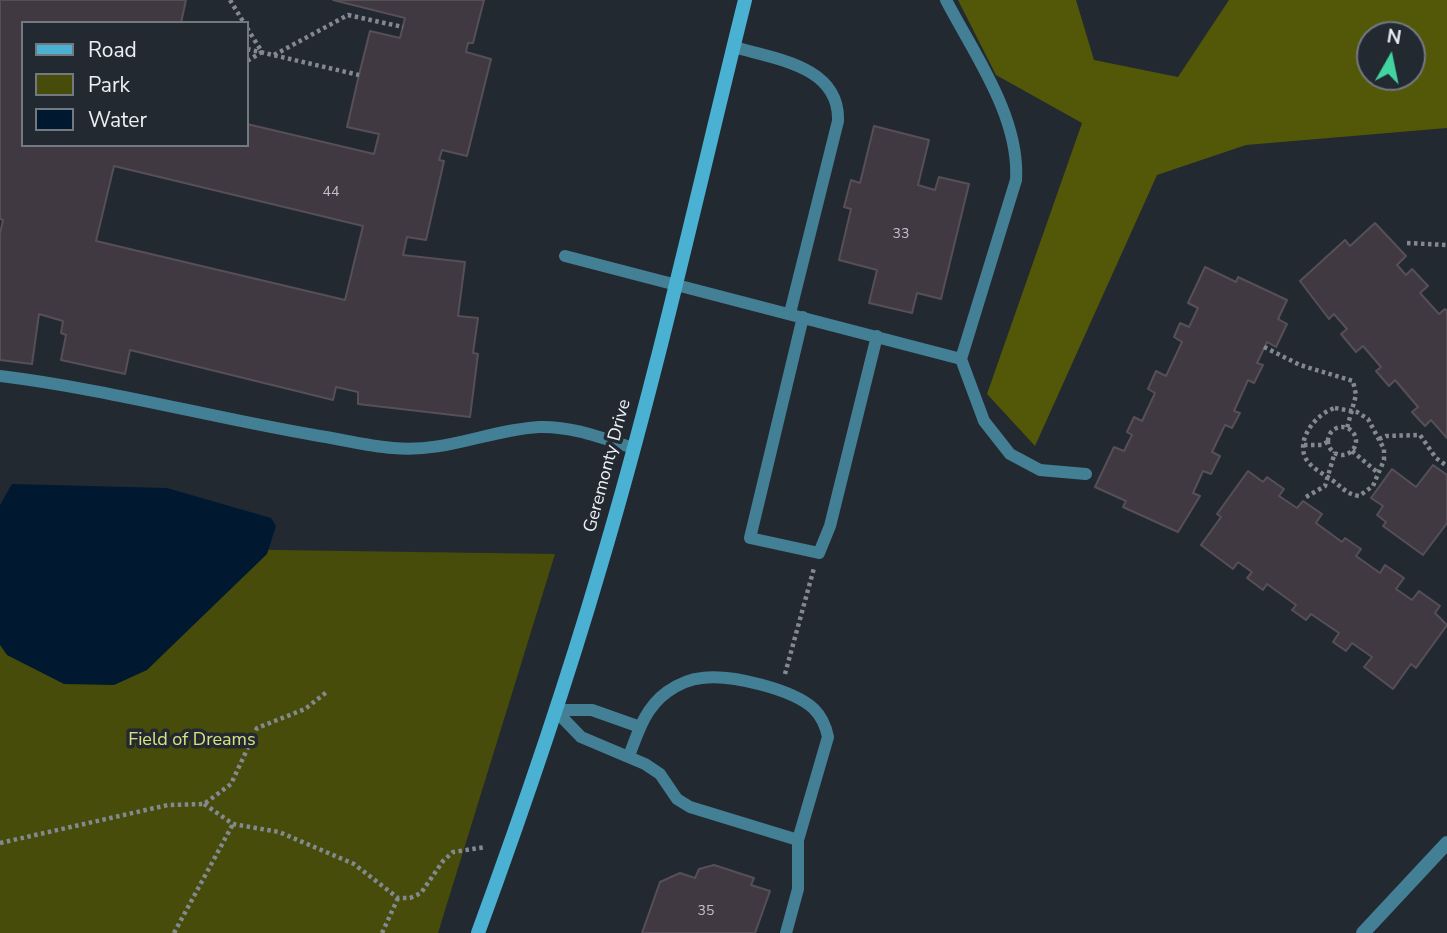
<!DOCTYPE html>
<style>
body{margin:0}
#map{position:relative;width:1447px;height:933px;overflow:hidden;background:#232931;font-family:"Nunito Sans",sans-serif}
canvas{display:block}
.legend{position:absolute;left:21px;top:21px;width:228px;height:126px;box-sizing:border-box;background:#232931;border:2px solid #737980;margin:0;padding:9px 12px;list-style:none;font-size:21px;color:#ecf0f6}
.legend li{display:flex;align-items:center;gap:14px;height:35px}
.legend b{width:35px;border:2px solid #737980}
.north{position:absolute;left:1356px;top:21px;width:70px;height:70px;box-sizing:border-box;background:#232931;border:2px solid #737980;border-radius:50%;rotate:9deg;font-size:19px;font-weight:700;line-height:28px;text-align:center;color:#ecf0f6}
.north::after{content:'';display:block;margin:auto;width:24px;height:32px;background:#42d4a0;clip-path:polygon(50% 0,100% 100%,50% 72%,0 100%)}
</style>
<div id="map">
<canvas width="1447" height="933"></canvas>
<ul class="legend">
<li><b style="height:9px;background:#4ab1d3"></b>Road</li>
<li><b style="height:19px;background:#474c0a"></b>Park</li>
<li><b style="height:19px;background:#001930"></b>Water</li>
</ul>
<div class="north">N</div>
</div>
<script>
const ctx = document.querySelector('canvas').getContext('2d');
ctx.lineJoin = 'round';
function fill(path, color) { ctx.fillStyle = color; ctx.fill(path, 'evenodd'); }
function trace(path, color, width, dash) { ctx.strokeStyle = color; ctx.lineWidth = width; ctx.lineCap = dash ? 'butt' : 'round'; ctx.setLineDash(dash || []); ctx.stroke(path); }
function write(font, color, halo, rows, align = 'center') {
  ctx.font = font + ' "Nunito Sans",sans-serif'; ctx.lineWidth = 7; ctx.setLineDash([]); ctx.textBaseline = 'middle'; ctx.strokeStyle = halo; ctx.fillStyle = color; for (const [text, x, y, turn = 0] of rows) {
    ctx.save(); ctx.translate(x, y); ctx.rotate((+turn || 0) * Math.PI / 180); ctx.textAlign = isNaN(turn) ? turn : align; if (halo) ctx.strokeText(text, 0, 0); ctx.fillText(text, 0, 0); ctx.restore();
  }
}
const green = new Path2D(`
 M0,546L555,554L438,933H0Z`);
const forest = new Path2D(`
 M958,0H1076L1094,60L1178,77L1229,0H1447V128L1246,145L1157,175L1035,446L987,394L1082,123L996,75ZM1370,35H1412V77H1370Z`);
const water = new Path2D(`
 M12,484L167,488L271,518L276,526L267,554L147,670L114,685L64,684L7,655L0,645V505Z`);
const building = new Path2D(`
 M0,0H186L181,23H23V145H247V124L374,154L379,134L347,127L359,75L370,31L400,38L405,18L333,0H484L473,43H468L466,52L491,59L467,156L442,150L439,160L444,161L426,240L407,237L403,255L465,262L458,316L478,318L473,353L478,354L470,417L358,404V392L336,387L333,400L130,350L125,374L61,360L66,335L61,333L63,321L39,314L32,364L0,360V234L3,220L0,219ZM114,166L363,226L345,300L96,241Z
 M874,126L929,140L918,185L935,190L939,177L969,184L941,299L917,293L912,313L869,303L877,270L839,260L851,209L844,207L851,180L860,183Z
 M1375,223L1406,256L1397,265L1406,275L1412,269L1428,286L1420,293L1439,314L1445,309L1447,311V438L1431,420L1425,426L1412,412L1418,407L1395,380L1389,386L1376,371L1381,367L1363,346L1356,352L1341,334L1347,329L1334,314L1329,319L1300,281L1345,240L1350,246Z
 M1205,267L1236,282L1238,277L1287,300L1278,319L1287,324L1276,347L1267,342L1257,363L1263,365L1254,383L1248,380L1234,411L1240,413L1232,428L1225,425L1212,452L1220,456L1211,474L1203,471L1193,493L1200,496L1178,532L1123,507L1126,501L1095,487L1114,447L1124,451L1132,435L1127,432L1134,417L1142,421L1155,393L1148,389L1156,371L1166,376L1182,342L1174,337L1180,323L1189,327L1198,308L1188,303Z
 M1433,465L1447,475V523L1423,555L1383,526L1386,522L1377,515L1383,506L1371,498L1392,469L1416,487Z
 M1248,471L1263,482L1267,477L1284,489L1279,496L1297,508L1303,501L1322,514L1316,523L1342,542L1345,538L1361,549L1356,556L1380,573L1385,565L1404,578L1396,589L1412,600L1419,591L1440,606L1435,613L1447,625L1416,668L1411,664L1393,689L1364,667L1372,657L1352,643L1346,651L1333,642L1339,633L1311,614L1306,620L1292,610L1296,605L1267,584L1263,590L1247,578L1252,572L1238,562L1233,569L1201,545L1221,517L1217,514Z
 M714,865L754,878L751,885L770,891L755,933H642L660,882L680,873L695,878L699,869Z`);
const path = new Path2D(`
 M230,0L244,23
 M247,28L262,52L247,61
 M247,49L359,75
 M274,55L348,15L403,27
 M1407,243L1447,245
 M1264,347L1300,365L1353,381L1356,395L1347,428
 M1335,408L1357,412L1368,419L1384,449V460L1373,486L1359,496C1346,494 1342,487 1332,480C1324,474 1311,468 1306,459C1295,439 1317,413 1335,408Z
 M1328 441a14 14 0 1 1 28 0a14 14 0 1 1-28 0Z
 M1379,439L1386,436L1420,435L1436,458L1447,466
 M1304,445H1322L1329,441
 M1352,451L1377,472
 M1306,497L1325,486L1335,452
 M785,674L814,568
 M204,804L233,824L279,832L354,864L398,898H410L421,893L443,861L453,852L486,847
 M0,843L168,805L204,804L231,784L257,728L305,709L328,691
 M174,933L233,824
 M382,933L398,898`);
const lane = new Path2D(`
 M946,0C974,54 1020,117 1016,180L961,359L984,421L1010,454L1040,470L1086,474
 M734,47C775,59 840,66 838,121L790,313
 M565,256L961,359
 M803,317L750,538L819,553L830,526L877,336
 M0,376C106,389 209,417 314,435C340,439 367,446 393,448C447,453 488,430 539,427C572,426 602,438 633,448
 M555,710L581,737L645,764L660,774L677,799L690,807L798,840L828,737C826,727 822,717 814,709C793,689 730,674 702,678C689,679 677,685 667,692C645,708 638,732 629,756
 M555,710H592L640,727
 M786,933L798,889V840`);
const street = new Path2D(`
 M1363,933L1447,843`);
const secondary = new Path2D(`
 M478,933C522,813 564,691 600,568C656,381 698,189 745,0`);
const numberNames = [
 ["44",331,193],
 ["33",901,235],
 ["35",706,912]
];
const streetNames = [
 ["Geremonty Drive",608,466,-75]
];
const parkNames = [
 ["Field of Dreams",192,741]
];
fill(green, '#474c0a');
fill(forest, '#525807');
fill(water, '#001930');
fill(building, '#403942');
trace(building, '#564f58', 2);
trace(path, '#848990', 4.5, [3.5, 3.5]);
trace(lane, '#448095', 12);
trace(street, '#448095', 14);
trace(secondary, '#4ab1d3', 14);
write('14px', '#c1c2c9', null, numberNames);
write('18px', '#ecf0f6', '#232931', streetNames);
write('18px', '#d9e47f', '#232931', parkNames);
</script>
